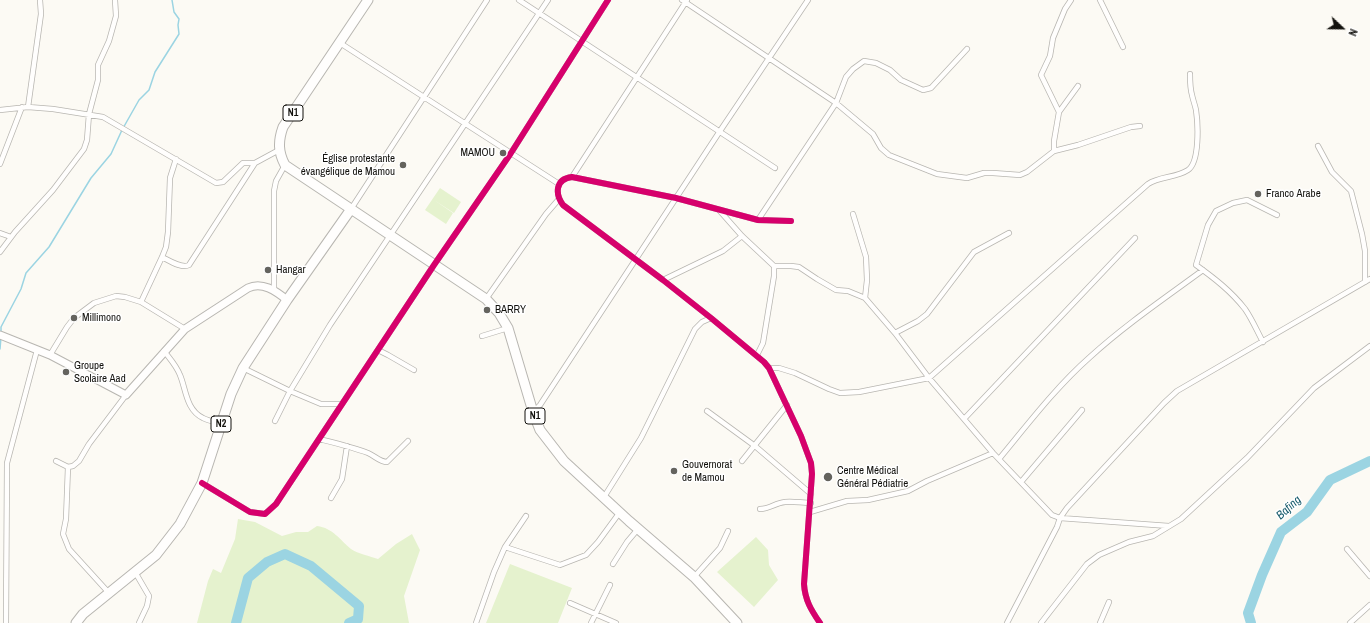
<!DOCTYPE html>
<meta charset="utf-8">
<style>
body{margin:0}
#map{position:relative;width:1370px;height:623px;overflow:hidden;background:#fcfaf4;font-family:"Archivo Narrow",sans-serif}
canvas{display:block}
.north{position:absolute;left:1322px;top:8px;width:40px;height:40px;-webkit-text-stroke:3px #fff;paint-order:stroke;rotate:112deg;font-size:11px;font-weight:700;line-height:16px;text-align:center;color:#12110d}
.north::after{content:'';display:block;margin:auto;width:14px;height:18px;background:#12110d;clip-path:polygon(50% 0,100% 100%,50% 72%,0 100%)}
</style>
<div id="map">
<canvas width="1370" height="623"></canvas>
<div class="north">N</div>
</div>
<script>
const ctx = document.querySelector('canvas').getContext('2d');
ctx.lineJoin = 'round';
function fill(path, color) { ctx.fillStyle = color; ctx.fill(path, 'evenodd'); }
function trace(path, color, width, dash) { ctx.strokeStyle = color; ctx.lineWidth = width; ctx.lineCap = dash ? 'butt' : 'round'; ctx.setLineDash(dash || []); ctx.stroke(path); }
function write(font, color, halo, rows, align = 'center') {
  ctx.font = font + ' "Archivo Narrow",sans-serif'; ctx.lineWidth = 3; ctx.setLineDash([]); ctx.textBaseline = 'middle'; ctx.strokeStyle = halo; ctx.fillStyle = color; for (const [text, x, y, turn = 0] of rows) {
    ctx.save(); ctx.translate(x, y); ctx.rotate((+turn || 0) * Math.PI / 180); ctx.textAlign = isNaN(turn) ? turn : align; if (halo) ctx.strokeText(text, 0, 0); ctx.fillText(text, 0, 0); ctx.restore();
  }
}
const green = new Path2D(`
 M440,188L461,202L454,213L434,200L453,213L446,224L425,210Z
 M238,519L255,522L282,536L296,532H308L317,526C333,528 340,540 351,549C358,554 370,556 378,559L396,544L412,534L420,550L404,596L409,623H197L208,581L213,569L221,573L235,539Z
 M756,537L768,550L769,565L778,580L754,607L717,572Z
 M510,564L572,588L558,623H486Z`);
const stream = new Path2D(`
 M1,333V327L21,289L26,273L49,247L91,178L111,154L122,130L139,100L149,90L155,72L179,34L178,25L179,19L174,12L172,0
 M0,349L1,337`);
const river = new Path2D(`
 M236,623L248,578L267,562L285,554L311,566L359,606L358,619L349,623
 M1251,623L1248,613L1262,575L1281,532L1307,512L1330,480L1370,461`);
const street = new Path2D(`
 M519,0L775,168
 M682,0L836,103L873,134L881,148L889,155L937,174L967,178L984,173H993L1020,175L1027,172L1054,151L1078,145L1131,127L1140,126
 M1100,0L1123,47
 M340,43L559,184
 M28,107L41,14L40,0
 M0,110L28,107L53,109L103,117L216,183L223,182L243,163H255L279,150
 M1059,112L1041,75L1050,56L1053,38L1065,9L1071,0
 M1318,146L1332,172L1351,191L1362,234L1365,251V282
 M1054,151V141L1059,112L1078,86
 M0,164L22,107
 M572,177L687,0
 M351,209L487,0
 M719,210L742,236L774,266V276L763,343L757,355
 M853,214L866,257L867,280L865,298L895,333L929,378L993,453L1052,515L1060,518L1169,526
 M758,220L836,103L846,77L853,69L864,61L876,63L890,70L901,80L923,90L931,88L967,49
 M791,221L758,220L676,198L572,177C555,179 555,194 563,205L663,280L711,318L764,362L769,368L801,436L811,463L812,474L804,584C805,600 811,610 820,623
 M0,233L11,237
 M0,252L15,232L53,190L84,149L87,140L89,114L98,80V65L109,41L116,16L115,0
 M162,257C170,261 182,269 189,265L255,163
 M774,266H791L799,267L817,279L836,290L848,291L865,298
 M663,280L723,251L742,236
 M274,290V191L276,181L285,165
 M486,299L546,214L559,199
 M141,302L162,257L166,247L168,232L170,178L176,159
 M895,333L918,321L927,314L974,252L1009,233
 M482,336L508,328
 M1263,342C1257,331 1252,319 1245,309C1231,291 1214,278 1196,265L1208,225L1216,211L1233,203L1247,200L1277,215
 M378,350L388,355L414,370
 M164,351C170,359 176,365 180,375C186,389 186,410 203,418C208,421 216,422 221,423
 M50,355L67,327L74,318L94,303L116,296L125,297L141,302L185,329
 M243,368L290,391L321,404H342
 M769,368H779L795,373L829,389L840,393L859,392L929,378L1148,184C1160,176 1176,178 1188,170C1200,162 1198,123 1196,110C1195,105 1193,100 1192,95C1190,88 1190,81 1190,74
 M707,411L755,446L811,494
 M533,412L540,405L720,131L808,0
 M964,419L1135,238
 M275,421L290,391L330,325L548,0
 M319,439C335,443 352,447 368,453C375,456 380,462 387,462L408,441
 M999,459C1028,424 1056,387 1090,357C1125,325 1165,298 1203,270
 M56,461L68,467L73,466L79,461L89,444L126,395
 M742,461L787,405
 M68,467L66,519L63,534L69,549L109,593
 M1021,482L1082,410
 M202,483L250,512L265,514L276,504L434,265L511,153L608,0
 M604,497L641,438L695,329L702,322L711,318
 M331,498L342,479L347,446
 M760,509C770,509 775,503 785,502C793,501 802,503 811,503
 M810,512L847,501L868,500L908,491L927,481L993,453
 M505,547L560,565L586,555L598,542L620,512
 M1347,549L1370,576
 M613,564L627,542L638,529
 M135,572L149,596L147,606L139,623
 M694,577L720,548L728,531
 M570,603L616,623
 M6,623L7,463L37,350
 M476,623L494,572L505,547L526,516
 M591,623L610,585
 M1007,623L1057,527L1060,518L1067,508L1164,403L1177,391L1370,279
 M1041,623L1087,564L1099,555L1129,542L1153,536L1181,519L1247,458L1314,388L1370,346
 M1100,623L1109,602
 M1350,623L1370,605`);
const secondary = new Path2D(`
 M0,335L50,355L126,395L185,329L248,288C262,281 276,291 287,300`);
const highway = new Path2D(`
 M368,0L283,127C278,141 278,152 285,165L486,299L499,313L508,328L533,412L540,430L564,461L629,521L694,577L737,623
 M76,623L83,614L156,555L180,524L202,483L231,394L243,368L287,300L351,209`);
const cycleway = new Path2D(`
 M791,221L758,220L676,198L572,177C555,179 555,194 563,205L663,280L711,318L764,362L769,368L801,436L811,463L812,474L804,584C805,600 811,610 820,623
 M202,483L250,512L265,514L276,504L434,265L511,153L608,0`);
const markers = [
 [503,153,4,"#64635e"],
 [403,165,4,"#64635e"],
 [1258,194,4,"#64635e"],
 [268,270,4,"#64635e"],
 [487,310,4,"#64635e"],
 [74,318,4,"#64635e"],
 [66,372,4,"#64635e"],
 [674,471,4,"#64635e"],
 [828,477,5,"#64635e"]
];
const shields = [
 [293,113,20],
 [535,416,20],
 [221,424,20]
];
const shieldNames = [
 ["N1",293,113],
 ["N1",535,416],
 ["N2",221,424]
];
const poiNames = [
 ["MAMOU",495,153,"right"],
 ["Église protestante",395,159,"right"],
 ["évangélique de Mamou",395,172,"right"],
 ["Franco Arabe",1266,194],
 ["Hangar",276,270],
 ["BARRY",495,310],
 ["Millimono",82,318],
 ["Groupe",74,366],
 ["Scolaire Aad",74,379],
 ["Gouvernorat",682,465],
 ["de Mamou",682,478],
 ["Centre Médical",837,471],
 ["Général Pédiatrie",837,484]
];
const waterNames = [
 ["Bafing",1289,508,-42]
];
fill(green, '#e5f2ce');
trace(stream, '#9bd4e2', 1.5);
trace(river, '#9bd4e2', 10);
trace(street, '#b8b6b1', 6);
trace(secondary, '#b8b6b1', 9);
trace(highway, '#b8b6b1', 11);
trace(street, '#fffefd', 4.5);
trace(secondary, '#fffefd', 7);
trace(highway, '#fffefd', 9);
trace(cycleway, '#d6006c', 6);
for (const [x, y, r, color] of markers) { const dot = new Path2D(); dot.arc(x, y, r, 0, 2 * Math.PI); ctx.fillStyle = color; ctx.fill(dot); trace(dot, '#fff', 1.5); }
for (const [x, y, w] of shields) { const box = new Path2D(); box.roundRect(x - w / 2, y - 8, w, 16, 3); ctx.fillStyle = '#fff'; ctx.fill(box); trace(box, '#12110d', 1); }
write('bold 10px', '#12110d', null, shieldNames);
write('11px', '#12110d', '#fff', poiNames, 'left');
write('italic 12px', '#145969', '#fff', waterNames);
</script>
